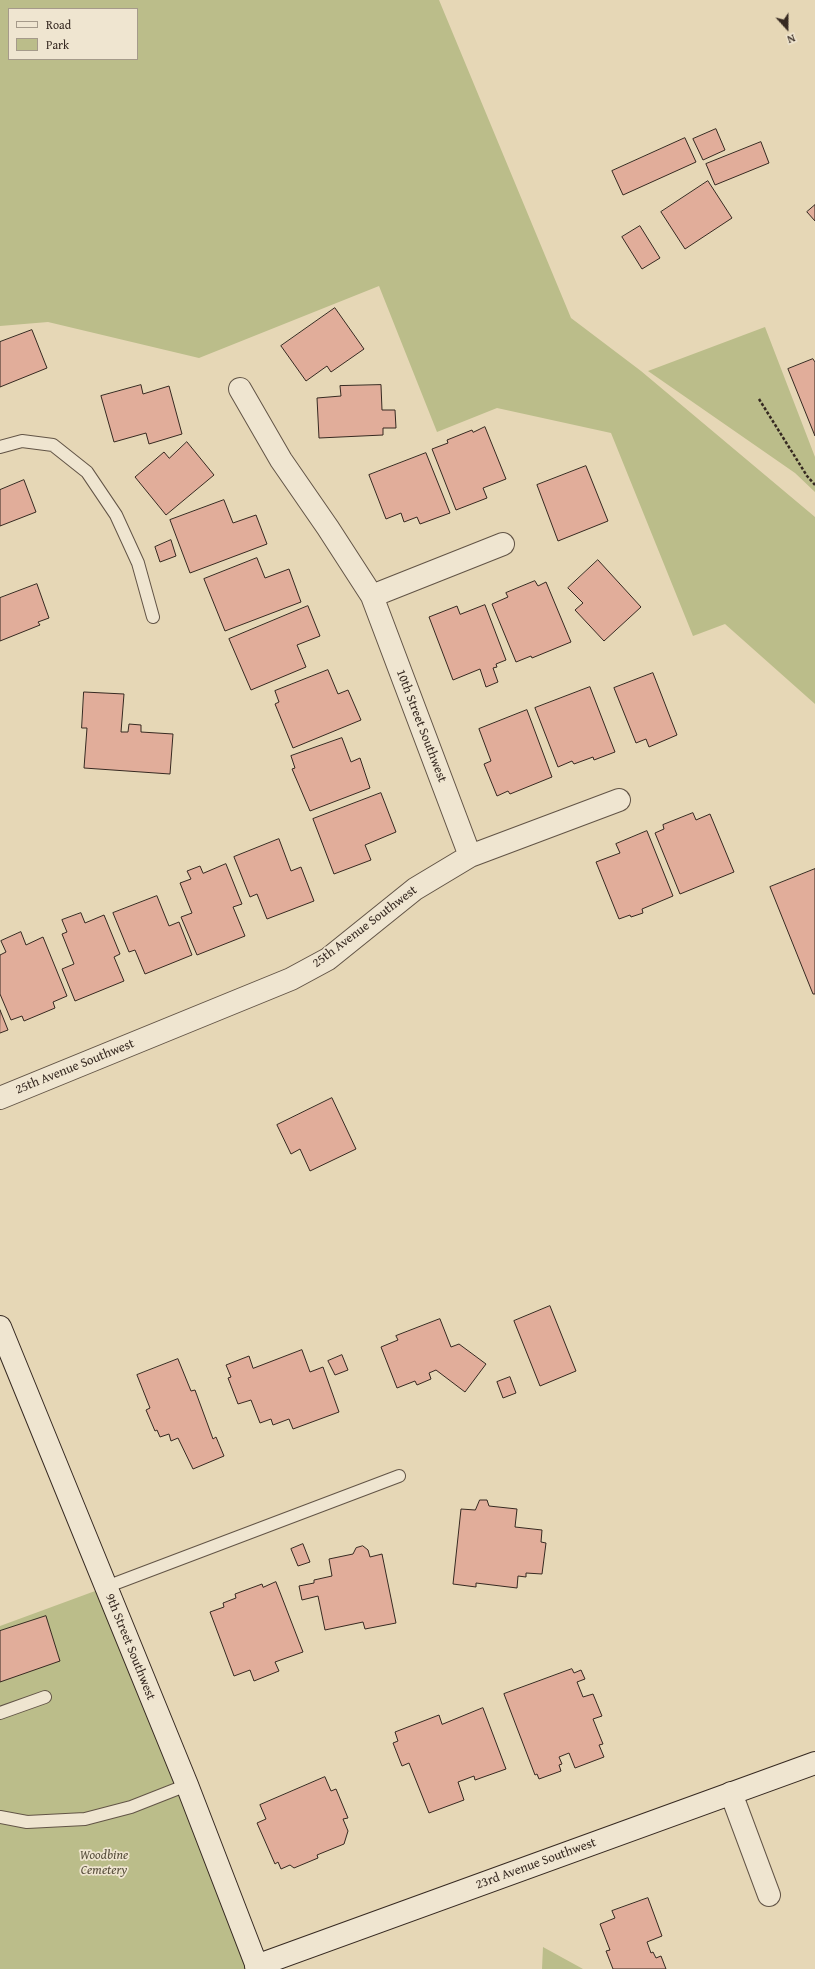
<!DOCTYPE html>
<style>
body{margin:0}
#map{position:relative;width:815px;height:1969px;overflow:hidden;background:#e6d7b6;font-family:"Gentium Book Plus",serif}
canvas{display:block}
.legend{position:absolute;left:8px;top:8px;width:130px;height:52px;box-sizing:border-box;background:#efe5d0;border:1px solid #a59a8a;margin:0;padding:5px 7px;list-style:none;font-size:12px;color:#362921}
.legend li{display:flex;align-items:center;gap:8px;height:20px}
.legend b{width:20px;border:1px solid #a59a8a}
.north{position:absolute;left:767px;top:8px;width:40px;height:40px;-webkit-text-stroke:3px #efe5d0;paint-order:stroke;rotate:159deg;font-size:11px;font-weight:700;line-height:16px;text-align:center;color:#362921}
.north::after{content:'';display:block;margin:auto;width:14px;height:18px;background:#362921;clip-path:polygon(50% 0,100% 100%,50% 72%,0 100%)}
</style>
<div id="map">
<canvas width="815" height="1969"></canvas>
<ul class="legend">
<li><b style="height:5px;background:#efe5d0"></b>Road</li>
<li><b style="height:11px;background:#bbbd8a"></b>Park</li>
</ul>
<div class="north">N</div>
</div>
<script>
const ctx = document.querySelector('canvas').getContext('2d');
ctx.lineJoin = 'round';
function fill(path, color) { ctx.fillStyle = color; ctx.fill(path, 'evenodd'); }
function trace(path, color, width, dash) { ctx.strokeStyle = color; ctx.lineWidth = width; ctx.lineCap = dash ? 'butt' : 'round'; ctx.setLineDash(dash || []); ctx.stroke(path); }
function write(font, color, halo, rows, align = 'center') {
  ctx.font = font + ' "Gentium Book Plus",serif'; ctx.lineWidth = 3.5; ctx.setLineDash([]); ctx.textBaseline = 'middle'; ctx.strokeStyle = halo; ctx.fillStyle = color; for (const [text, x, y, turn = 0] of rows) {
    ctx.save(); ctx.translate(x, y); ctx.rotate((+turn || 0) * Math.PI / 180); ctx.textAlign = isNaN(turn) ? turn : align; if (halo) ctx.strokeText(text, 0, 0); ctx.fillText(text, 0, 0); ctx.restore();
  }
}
const green = new Path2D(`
 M0,0H439L571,318L641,371L815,517V704L725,624L693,636L611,433L497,408L437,432L379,286L199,358L48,322L0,326ZM9,9H137V59H9Z
 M765,327L815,457V492L795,473L648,371Z
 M106,1587L258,1969H0V1626Z
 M543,1947L583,1969H542Z`);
const building = new Path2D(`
 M716,129L725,150L703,160L693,139Z
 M685,138L696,162L623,195L612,171Z
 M761,142L769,163L715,185L706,164Z
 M708,181L732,218L685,249L661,212Z
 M815,205V221L807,212Z
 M640,226L660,258L642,269L622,237Z
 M335,308L364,349L331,372L327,366L306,381L281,346Z
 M32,330L47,368L0,387V342Z
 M813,359L815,362V436L788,369Z
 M141,385L143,394L169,386L182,434L149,444L146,433L114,442L101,396Z
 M381,385L382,410H395L396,428H383V435L319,438L317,398L341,396L340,386Z
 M485,427L506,479L483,488L487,498L456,510L432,449L448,443L447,440L472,430L473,432Z
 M187,442L214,475L166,515L135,477L164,452L169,458Z
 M426,453L450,513L420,524L417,517L404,522L401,513L386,519L369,475Z
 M586,466L608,521L558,541L537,485Z
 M24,480L36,512L0,526V490Z
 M224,500L233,523L256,515L267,544L190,573L170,520Z
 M171,540L176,556L160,562L155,547Z
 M257,558L265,578L289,569L301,602L225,631L204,579Z
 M598,560L641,607L604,641L575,610L583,603L568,588Z
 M535,581L538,586L546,582L571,642L532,658L531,656L516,662L492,604L508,597L506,593Z
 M37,584L49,618L38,622L40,625L0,641V598Z
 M485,605L506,660L496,664L497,667L493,668L498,682L486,687L480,669L453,680L429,617L457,606L460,614Z
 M308,606L320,636L297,645L306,667L251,690L229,639Z
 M328,670L338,694L348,690L361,720L293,748L275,704L279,702L275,691Z
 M653,673L677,735L649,747L646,739L636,743L614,688Z
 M590,687L615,752L594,760L593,757L574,764L572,761L558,767L535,708Z
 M84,692L124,694L121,732H128L129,724L141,725V732L173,734L170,774L84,768L87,728H82Z
 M527,710L552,777L510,794L508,791L497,796L484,764L491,761L479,729Z
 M342,738L351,762L360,758L370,788L310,811L292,769L295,768L291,756Z
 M381,793L396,832L365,845L371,860L334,874L313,819Z
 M693,813L696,820L710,814L734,872L680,894L655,833L664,829L663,825Z
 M647,831L673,896L642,909L643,913L631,917L630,915L619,919L596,862L620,853L616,844Z
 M279,839L291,871L301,867L314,901L267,919L257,894L250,897L234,857Z
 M226,864L242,904L233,907L245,936L197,955L181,917L192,913L180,883L191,879L187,871L200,866L203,873Z
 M815,869V994H813L770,887Z
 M157,896L169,926L179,922L192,955L145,974L135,950L129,952L113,913Z
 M81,913L85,923L104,915L120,954L114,957L124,981L75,1001L62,969L74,964L62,934L67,932L62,920Z
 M21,932L26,945L43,937L67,996L53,1002L55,1008L24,1021L22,1016L11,1020L0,994V955L6,952L1,941Z
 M0,1010L8,1030L0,1033Z
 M332,1098L356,1149L310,1171L300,1149L291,1154L277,1125Z
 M550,1306L576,1371L540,1386L514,1321Z
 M440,1319L451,1347L459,1344L486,1364L465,1392L436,1370L429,1373L431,1379L417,1385L415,1381L397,1388L381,1347L398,1340L396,1336Z
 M302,1350L310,1372L323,1367L339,1412L293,1429L289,1419L273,1425L271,1419L260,1423L251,1400L238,1404L228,1378L231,1377L226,1365L249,1356L253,1368Z
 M342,1355L348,1370L335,1375L328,1361Z
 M178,1359L191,1391L195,1390L213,1439L216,1437L224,1456L193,1469L178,1438L171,1441L169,1434L160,1437L157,1430L155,1431L146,1410L150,1408L137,1375Z
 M510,1377L516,1393L503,1398L497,1382Z
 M480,1500H487L489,1506L517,1509L515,1527L542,1530L541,1542L546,1543L542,1574L526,1573V1577L518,1576L517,1588L476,1583V1587L453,1584L461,1509L475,1510Z
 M303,1544L310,1562L298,1566L291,1549Z
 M363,1546L368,1550L370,1557L382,1554L396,1623L365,1629L363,1622L325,1630L318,1596L302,1600L299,1586L314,1583V1580L332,1576L329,1559L353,1554L356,1548Z
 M276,1582L303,1652L275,1662L279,1671L254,1681L250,1670L234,1676L210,1612L224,1607L223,1603L236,1598L235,1594L262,1584L263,1587Z
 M46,1616L60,1661L0,1682V1631Z
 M572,1669L574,1673L581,1670L585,1679L577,1682L583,1697L593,1694L602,1716L593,1719L603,1744L599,1745L604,1757L575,1768L569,1753L559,1757L562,1764L559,1765L561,1771L539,1779L537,1774L535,1775L504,1694Z
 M483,1708L506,1769L475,1780L474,1776L458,1782L464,1800L429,1813L409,1763L402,1766L393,1743L398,1741L395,1732L439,1715L442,1724Z
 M325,1777L331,1791L336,1789L348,1818L343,1819L348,1831L344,1844L317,1855L318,1858L294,1868L290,1865L281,1869L278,1862L275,1864L257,1823L266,1819L260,1805Z
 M648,1898L662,1936L647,1942L651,1953L653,1952L656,1958L661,1956L666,1969H613L606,1951L610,1950L600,1924L615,1918L612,1911Z`);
const path = new Path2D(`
 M759,399L807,476L815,485`);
const lane = new Path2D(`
 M0,447L22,441L53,445L87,472L116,515L138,563L153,617
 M106,1587L399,1476
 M0,1713L45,1697
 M0,1817L27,1822L85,1819L131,1807L187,1785`);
const street = new Path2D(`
 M240,389L281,460L328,528L372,596L470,856
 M372,596L503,544
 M0,1098L291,979L328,959L415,889L470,856L619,800
 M731,1793L769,1895`);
const secondary = new Path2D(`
 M0,1327L187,1785L258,1969
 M256,1966L815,1763`);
const streetNames = [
 ["10th Street Southwest",421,726,69],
 ["25th Avenue Southwest",365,927,-37],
 ["25th Avenue Southwest",75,1067,-22],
 ["9th Street Southwest",130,1647,68],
 ["23rd Avenue Southwest",536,1864,-20]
];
const parkNames = [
 ["Woodbine",104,1856],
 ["Cemetery",104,1871]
];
fill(green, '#bbbd8a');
fill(building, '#e1ad9a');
trace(building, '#362921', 1);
trace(lane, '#625446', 14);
trace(street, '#625446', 24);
trace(secondary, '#362921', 24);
trace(path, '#362921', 2.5, [3, 2]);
trace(lane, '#efe5d0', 12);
trace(street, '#efe5d0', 22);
trace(secondary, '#efe5d0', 22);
write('13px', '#362921', '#efe5d0', streetNames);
write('italic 13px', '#574e3b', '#efe5d0', parkNames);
</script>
